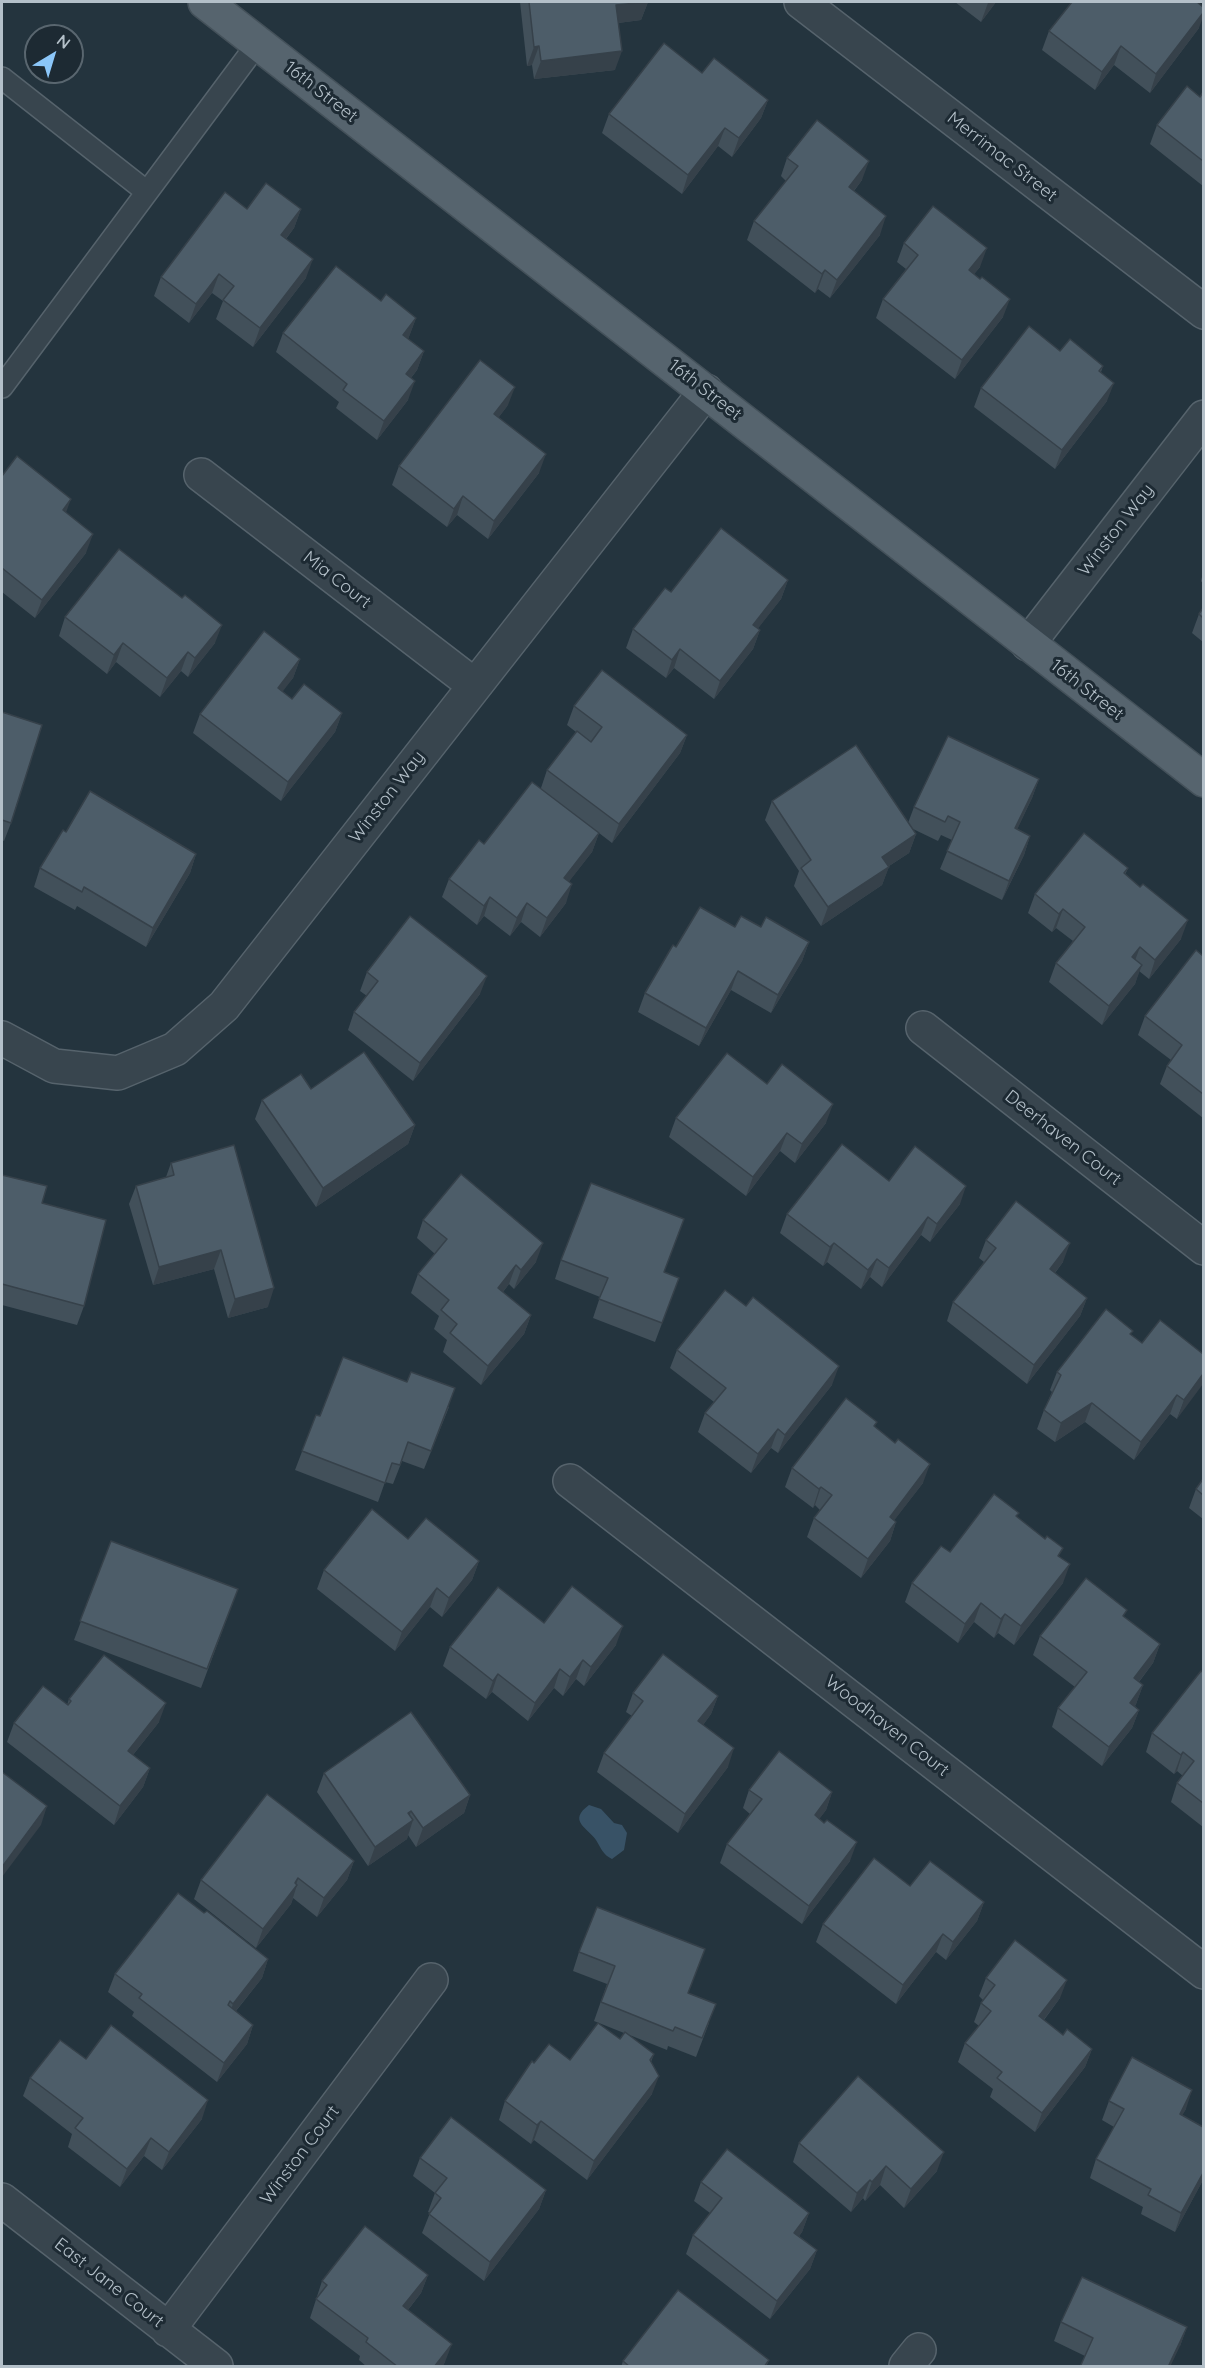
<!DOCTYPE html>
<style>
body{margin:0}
#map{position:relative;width:1205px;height:2368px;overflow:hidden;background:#24343e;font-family:Quicksand,sans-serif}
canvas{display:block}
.frame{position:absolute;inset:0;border:3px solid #b4c0c9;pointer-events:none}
.north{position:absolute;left:24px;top:24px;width:60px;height:60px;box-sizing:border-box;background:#1d2a33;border:2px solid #59666f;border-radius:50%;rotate:38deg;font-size:16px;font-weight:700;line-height:24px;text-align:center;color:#b4c0c9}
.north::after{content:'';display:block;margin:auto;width:21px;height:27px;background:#8bc6f8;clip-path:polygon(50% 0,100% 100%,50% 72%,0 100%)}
</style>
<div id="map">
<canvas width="1205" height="2368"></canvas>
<div class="frame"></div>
<div class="north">N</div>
</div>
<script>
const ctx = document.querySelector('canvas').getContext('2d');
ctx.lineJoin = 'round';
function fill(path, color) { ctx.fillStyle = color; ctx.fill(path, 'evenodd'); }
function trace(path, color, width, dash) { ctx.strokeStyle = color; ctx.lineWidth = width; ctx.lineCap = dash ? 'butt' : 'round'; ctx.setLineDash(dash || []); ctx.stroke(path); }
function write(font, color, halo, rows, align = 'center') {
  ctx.font = font + ' Quicksand,sans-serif'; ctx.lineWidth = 6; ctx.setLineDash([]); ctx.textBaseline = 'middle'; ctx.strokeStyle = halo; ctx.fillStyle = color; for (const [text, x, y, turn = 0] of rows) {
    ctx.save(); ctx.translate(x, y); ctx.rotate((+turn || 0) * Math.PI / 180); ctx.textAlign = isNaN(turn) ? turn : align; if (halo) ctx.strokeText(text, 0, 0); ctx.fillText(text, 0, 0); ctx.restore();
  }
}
const water = new Path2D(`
 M589,1805L601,1809L614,1823L622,1825L627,1833L624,1850L612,1859C603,1855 601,1848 596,1840C588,1828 567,1821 589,1805Z`);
const lane = new Path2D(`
 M2,78L147,192
 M2,387L258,43`);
const street = new Path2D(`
 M801,2L1204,312
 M201,475L474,685
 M1028,644L1204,417
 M923,1028L1204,1248
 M2,1038L54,1066L118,1073L175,1049L224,1006L706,391
 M570,1481L1204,1972
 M2,2200L216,2366
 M168,2330L431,1980
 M906,2366L919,2350`);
const primary = new Path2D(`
 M205,2L1204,780`);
const wall = new Path2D(`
 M520,2H648L641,20L618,23L615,70L534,79L532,65L527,66Z
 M955,2H996L981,22Z
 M1198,3L1199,28L1150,93L1114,65L1095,90L1042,50L1049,31Z
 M702,73L768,100L761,118L732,157L718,146L682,194L602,133L609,114Z
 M1203,92V186L1150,144L1157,125L1200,97Z
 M787,158L862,180L854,191L880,235L830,298L818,289L815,293L747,240L754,221L786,181L781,176Z
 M247,209H301L294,228L286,239L306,278L253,347L216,319L223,301L212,293L189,323L154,296L161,277Z
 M904,243L980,267L974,274L980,279L1003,317L955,379L876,318L883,299L906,269L897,262Z
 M381,301L416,318L408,339L424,351L417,370L411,378L408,400L377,440L336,408L339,402L276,352L283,333Z
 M1060,351L1103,366L1101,372L1107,401L1055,469L974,407L981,388Z
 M508,405L498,418L539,473L488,539L457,515L447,527L392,485L399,466Z
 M2,476L66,513L86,553L35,618L2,592Z
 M1203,573V584L1201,581Z
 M788,580L781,599L757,629L760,630L753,649L714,699L674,668L666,678L626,648L633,629L671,592Z
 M1203,608V642L1192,633L1199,614Z
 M65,617L215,643L188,677L181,671L160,697L116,662L107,674L59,636Z
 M300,659L293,678L282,691L292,699L342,713L335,732L281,801L193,733L200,714Z
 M574,706L687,735L680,753L612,843L599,833L592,852L569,881L566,903L540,937L521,922L510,936L484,916L477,925L442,897L449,879L541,788L547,770L576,732L567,725Z
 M2,712L11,823L4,841L2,840Z
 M1039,779L1032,798L1017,829L1030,836L1024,855L1002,900L940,869L952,840L941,835L938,841L911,828L916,834L909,853L889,866L882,885L821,926L794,886L799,871L765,820L772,801L908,823L914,807Z
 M66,832L196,854L190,873L146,947L77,906L75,910L34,887L40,868Z
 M1128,868L1125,875L1181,939L1149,979L1139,971L1135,984L1102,1025L1049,982L1056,963L1073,941L1056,928L1052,932L1028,913L1035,894Z
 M735,927H761L809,942L802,961L771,1013L731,990L699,1046L638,1012L645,993L676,947Z
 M1203,956V1118L1160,1084L1167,1066L1171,1060L1138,1035L1145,1016Z
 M367,972L480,994L413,1081L348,1030L354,1012L367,996L360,991Z
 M262,1100L415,1125L408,1144L316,1207L255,1119Z
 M676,1118L826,1123L795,1163L780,1151L746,1196L669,1137Z
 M171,1163L268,1307L228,1318L214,1269L153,1285L129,1204L136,1186L166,1177Z
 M2,1175L42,1203L84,1306L77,1325L2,1305Z
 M889,1181L960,1204L930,1242L921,1235L882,1287L870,1277L861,1289L827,1262L823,1266L780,1233L787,1214Z
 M423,1220L536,1262L514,1289L509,1284L503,1292L531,1315L524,1334L481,1385L443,1352L447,1340L434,1329L439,1316L411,1293L418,1274L435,1254L417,1238Z
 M986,1240L1063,1262L1055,1273L1087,1298L1080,1316L1027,1384L947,1321L953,1302L984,1262L979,1258Z
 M561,1260L664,1272L679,1278L655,1342L593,1318L600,1297L555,1279Z
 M1132,1335L1142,1343L1203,1354L1177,1419L1170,1414L1134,1460L1085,1422L1055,1442L1037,1429L1044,1410L1052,1392L1050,1390L1057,1372Z
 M677,1350L832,1385L778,1453L771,1448L751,1473L698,1432L705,1413L714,1402L670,1368Z
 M449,1407L424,1469L402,1461L393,1484L385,1482L378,1502L295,1470L316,1415L320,1416Z
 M875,1427L923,1483L894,1520L896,1522L890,1541L861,1578L807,1537L814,1518L820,1510L815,1505L813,1508L785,1487L792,1468Z
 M1203,1479V1519L1189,1508L1196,1489Z
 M1017,1517L1060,1557L1063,1583L1014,1645L998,1633L994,1638L974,1622L958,1643L905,1602L912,1583L950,1552Z
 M408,1539L479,1561L472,1580L442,1617L430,1607L395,1651L317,1589L324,1570Z
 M111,1541L238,1589L201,1688L74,1640Z
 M1125,1617L1160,1644L1153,1663L1139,1682L1143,1685L1136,1704L1135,1706L1139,1710L1132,1728L1102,1766L1052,1727L1058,1708L1075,1687L1033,1655L1040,1636Z
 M544,1623L616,1645L584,1686L576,1679L563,1696L554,1688L528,1721L492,1692L486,1699L443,1666L450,1647Z
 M1203,1672V1827L1171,1802L1177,1783L1183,1776L1177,1771L1174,1774L1146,1752L1152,1733Z
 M633,1693L718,1696L711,1714L703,1725L728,1767L678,1833L597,1772L604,1753L632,1716L626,1712Z
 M69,1699L159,1722L133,1755L150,1768L143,1787L114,1825L7,1742L14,1723L67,1705Z
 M324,1773L470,1795L464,1813L416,1847L408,1835L407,1839L368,1866L317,1792Z
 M749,1790L832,1792L826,1810L819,1819L850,1861L802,1924L720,1863L727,1844L750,1814L743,1808Z
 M354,1861L347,1880L317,1917L293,1898L291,1904L256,1948L194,1899L201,1880Z
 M910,1886L984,1902L977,1921L946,1960L936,1952L896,2004L816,1942L823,1924Z
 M204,1913L268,1959L262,1978L236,2011L253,2025L247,2044L217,2082L132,2016L134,2012L108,1992L115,1974Z
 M579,1952L688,1993L709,2023L696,2057L668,2046L667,2050L627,2034L654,2054L651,2062L652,2094L587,2180L534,2140L531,2144L499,2120L505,2101L534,2063L570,2060L620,2039L624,2033L594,2021L607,1984L573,1971Z
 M986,1978L1060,1998L1044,2020L1063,2035L1092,2049L1085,2067L1035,2132L990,2097L993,2089L958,2062L965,2043L979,2026L974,2022L981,2003L983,2000L979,1996Z
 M86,2059L202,2119L162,2170L144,2156L120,2187L68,2147L72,2134L23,2096L30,2078Z
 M1109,2101L1186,2109L1182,2115L1203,2180L1175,2232L1141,2214L1143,2207L1090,2178L1096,2159L1114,2127L1102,2120Z
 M799,2143L937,2171L904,2208L880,2185L865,2201L863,2198L851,2212L793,2162Z
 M420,2158L546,2190L539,2209L484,2281L422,2233L430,2213L428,2212L435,2193L413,2176Z
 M701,2182L809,2213L802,2232L799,2236L817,2250L810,2269L770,2319L686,2254L693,2235L710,2213L694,2201Z
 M428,2275L421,2293L408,2310L445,2362L442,2367H367L359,2360L360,2356L310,2318L322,2281Z
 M1061,2322L1187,2327L1180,2346L1085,2356L1054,2341Z
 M769,2360L766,2367H621L623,2361Z`);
const shadedWall = new Path2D(`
 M648,2L641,20L610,24L616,5Z
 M989,2H996L981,22L988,3Z
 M1203,13V17L1199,28L1150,93L1156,74Z
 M539,46L532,65L527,66L534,47Z
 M1121,46L1114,65L1095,90L1102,72Z
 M622,51L615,70L534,79L541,61Z
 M768,100L761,118L732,157L739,138Z
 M725,128L718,146L682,194L688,175Z
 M869,161L862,180L842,206L849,187Z
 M301,209L294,228L274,254L281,235Z
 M886,216L880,235L830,298L837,280Z
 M987,248L980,267L962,289L969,270Z
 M313,259L306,278L253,347L260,328Z
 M825,270L818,289L815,293L822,274Z
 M219,274L212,293L189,323L196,304Z
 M1010,299L1003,317L955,379L962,360Z
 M416,318L409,337L396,354L403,335Z
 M424,351L417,370L399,393L406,374Z
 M415,381L408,400L377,440L384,421Z
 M1114,383L1107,401L1055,469L1062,450Z
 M515,387L508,405L487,433L494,414Z
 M546,454L539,473L488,539L494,521Z
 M463,496L457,515L447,527L454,509Z
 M71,499L64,518L63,510Z
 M93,534L86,553L35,618L42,600Z
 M788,580L781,599L746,644L753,625Z
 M222,625L215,643L188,677L195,658Z
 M760,630L753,649L714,699L720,681Z
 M123,643L116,662L107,674L114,655Z
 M680,649L674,668L666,678L672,660Z
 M188,652L181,671L160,697L167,678Z
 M300,659L293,678L271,707L278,688Z
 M342,713L335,732L281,801L288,782Z
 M687,735L680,753L612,843L619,824Z
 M1039,779L1032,798L1009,847L1015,828Z
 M599,833L592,852L558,896L564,878Z
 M916,834L909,853L875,875L882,857Z
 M1030,836L1024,855L1002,900L1009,881Z
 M196,854L190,873L146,947L153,928Z
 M889,867L882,885L821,926L828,907Z
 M572,884L566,903L540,937L547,918Z
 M490,897L484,916L477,925L484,906Z
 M527,903L521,922L510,936L517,918Z
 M1063,909L1056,928L1052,932L1059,914Z
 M1188,920L1181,939L1149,979L1155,960Z
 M809,942L802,961L771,1013L778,995Z
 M1140,947L1133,966L1132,957Z
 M1142,965L1135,984L1102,1025L1109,1006Z
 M738,971L731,990L699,1046L706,1028Z
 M487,976L480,994L413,1081L420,1063Z
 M833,1104L826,1123L795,1163L802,1144Z
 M415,1125L408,1144L316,1207L323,1188Z
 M787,1133L780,1151L746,1196L753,1177Z
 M966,1186L960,1204L930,1242L937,1224Z
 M928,1217L921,1235L882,1287L889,1268Z
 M543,1243L536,1262L514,1289L521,1270Z
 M834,1243L827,1262L823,1266L830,1247Z
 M1070,1243L1063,1262L1043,1288L1050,1269Z
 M221,1250L214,1269L153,1285L159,1267Z
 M877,1259L870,1277L861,1289L868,1270Z
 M516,1265L509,1284L491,1307L498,1288Z
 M274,1288L268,1307L228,1318L235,1299Z
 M1087,1298L1080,1316L1027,1384L1034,1365Z
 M531,1315L524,1334L481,1385L488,1366Z
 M839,1366L832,1385L778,1453L785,1435Z
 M1203,1374V1384L1177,1419L1184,1400Z
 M1177,1395L1170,1414L1134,1460L1141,1442Z
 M1092,1403L1085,1422L1055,1442L1061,1423Z
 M778,1429L771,1448L751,1473L758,1454Z
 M930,1464L923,1483L883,1535L890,1517Z
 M821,1487L815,1505L813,1508L819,1489Z
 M896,1522L890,1541L861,1578L868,1559Z
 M479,1561L472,1580L442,1617L449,1598Z
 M1070,1564L1063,1583L1014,1645L1021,1626Z
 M437,1588L430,1607L395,1651L402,1632Z
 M981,1603L974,1622L958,1643L965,1624Z
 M1005,1614L998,1633L994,1638L1001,1619Z
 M623,1626L616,1645L584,1686L591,1667Z
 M1160,1644L1153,1663L1127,1697L1134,1678Z
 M583,1660L576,1679L563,1696L570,1677Z
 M560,1669L554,1688L528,1721L535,1703Z
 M498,1674L492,1692L486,1699L493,1681Z
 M1143,1685L1136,1704L1123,1721L1130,1703Z
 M718,1696L711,1714L692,1740L698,1721Z
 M166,1703L159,1722L121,1770L128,1751Z
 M1139,1710L1132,1728L1102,1766L1109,1747Z
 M734,1748L728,1767L678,1833L685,1814Z
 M1183,1752L1177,1771L1174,1774L1181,1755Z
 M150,1768L143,1787L114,1825L120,1806Z
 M832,1792L826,1810L808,1834L815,1815Z
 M470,1795L464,1813L416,1847L423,1828Z
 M47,1806L41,1825L2,1877V1867Z
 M411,1811L407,1825L413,1820L407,1839L368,1866L375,1847Z
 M857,1842L850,1861L802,1924L809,1906Z
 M354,1861L347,1880L317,1917L324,1898Z
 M298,1878L295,1888L297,1885L291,1904L256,1948L263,1929Z
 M984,1902L977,1921L946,1960L953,1942Z
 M943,1934L936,1952L896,2004L903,1985Z
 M268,1959L262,1978L226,2023L233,2004Z
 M1067,1980L1060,1998L1032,2035L1039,2016Z
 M253,2025L247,2044L217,2082L224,2063Z
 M1092,2049L1085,2067L1035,2132L1042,2113Z
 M659,2076L652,2094L587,2180L594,2161Z
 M1192,2090L1186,2109L1173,2132L1180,2114Z
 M208,2100L202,2119L162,2170L169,2152Z
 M541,2121L534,2140L531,2144L537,2125Z
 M151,2138L144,2156L120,2187L127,2169Z
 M944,2152L937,2171L904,2208L911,2189Z
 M886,2166L880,2185L865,2201L872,2182Z
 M1203,2173V2180L1175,2232L1181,2213Z
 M870,2180L863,2198L851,2212L857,2193Z
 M546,2190L539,2209L484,2281L490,2262Z
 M809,2213L802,2232L787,2252L794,2233Z
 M817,2250L810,2269L770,2319L777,2301Z
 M428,2275L421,2293L396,2325L403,2306Z
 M1187,2327L1180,2346L1170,2367H1168Z
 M452,2344L445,2362L442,2367H434Z`);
const building = new Path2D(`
 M529,2H647L616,5L622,51L541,61L539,46L534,47Z
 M1072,2H1197L1203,7V13L1156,74L1121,46L1102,72L1049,31Z
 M664,43L702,73L714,58L768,100L739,138L725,128L688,175L609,114Z
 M1187,86L1200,97L1203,92V161L1157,125Z
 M817,120L869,161L849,187L886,216L837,280L825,270L822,274L754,221L798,166L787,158Z
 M266,183L301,209L281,235L313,259L260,328L223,300L234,286L219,274L196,304L161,277L225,192L247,209Z
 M933,206L987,248L969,270L980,279L982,277L1010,299L962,360L883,299L918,255L904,243Z
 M336,266L381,301L386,294L416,318L403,335L424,351L406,374L415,381L384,421L343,390L347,384L283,333Z
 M1029,326L1060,351L1070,339L1103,366L1099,371L1114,383L1062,450L981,388Z
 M480,360L515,387L494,414L546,454L494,521L463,496L454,509L399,466Z
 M17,456L71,499L63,510L93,534L42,600L2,568V476Z
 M721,528L788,580L753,625L760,630L720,681L680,649L672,660L633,629L665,588L671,592Z
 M119,549L182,598L185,595L222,625L195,658L188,652L167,678L123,643L114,655L65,617Z
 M1203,608V618L1199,614Z
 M264,631L300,659L278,688L292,699L304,684L342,713L288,782L200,714Z
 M602,670L687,735L619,824L547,770L577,731L591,742L602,727L574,706Z
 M2,712L42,725L11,823L2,820Z
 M948,736L1039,779L1015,828L1030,836L1009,881L947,851L960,822L948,816L945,822L914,807Z
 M856,745L916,834L882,857L889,867L828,907L801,868L811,860L772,801Z
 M532,782L599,833L564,878L572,884L547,918L527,903L517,918L490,897L484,906L449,879L479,840L484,844Z
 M90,791L196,854L153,928L84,887L82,892L40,868L63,830L66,832Z
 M1084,833L1128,868L1124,873L1140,887L1143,884L1188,920L1155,960L1140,947L1132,957L1142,965L1109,1006L1056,963L1085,927L1063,909L1059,914L1035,894Z
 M700,907L735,927L741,916L761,927L766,917L809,942L778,995L738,971L706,1028L645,993L673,945L676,947Z
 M410,916L487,976L420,1063L354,1012L378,981L367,972Z
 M1196,950L1203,956V1094L1167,1066L1182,1045L1145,1016Z
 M364,1052L415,1125L323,1188L262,1100L301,1074L311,1089Z
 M727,1053L767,1084L782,1064L833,1104L802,1144L787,1133L753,1177L676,1118Z
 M842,1144L889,1181L915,1146L966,1186L937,1224L928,1217L889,1268L877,1259L868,1270L834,1243L830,1247L787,1214Z
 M234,1145L274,1288L235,1299L221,1250L159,1267L136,1186L174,1175L171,1163Z
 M461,1174L543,1243L521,1270L516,1265L498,1288L531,1315L488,1366L450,1333L457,1324L441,1310L449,1300L418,1274L447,1239L423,1220Z
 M2,1175L47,1186L42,1203L106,1220L84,1306L2,1284Z
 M591,1183L684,1219L664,1272L679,1278L662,1323L599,1299L608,1278L561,1260Z
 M1016,1201L1070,1243L1050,1269L1087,1298L1034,1365L953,1302L996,1248L986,1240Z
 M725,1290L746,1306L753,1297L839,1366L785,1435L778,1429L758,1454L705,1413L726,1388L677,1350Z
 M1106,1309L1133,1331L1130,1334L1142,1343L1160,1320L1203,1354V1374L1184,1400L1177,1395L1141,1442L1092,1403L1061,1423L1044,1410L1061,1375L1057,1372Z
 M343,1357L407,1382L411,1372L455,1388L431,1451L408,1442L400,1465L392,1463L385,1483L302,1451L316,1415L320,1416Z
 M846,1398L877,1422L874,1426L895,1443L898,1439L930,1464L890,1517L896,1522L868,1559L814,1518L832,1495L821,1487L819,1489L792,1468Z
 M1203,1479V1495L1196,1489Z
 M994,1494L1019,1513L1016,1516L1045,1539L1047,1536L1063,1548L1058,1556L1070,1564L1021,1626L1005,1614L1001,1619L981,1603L965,1624L912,1583L941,1546L950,1552Z
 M372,1509L408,1539L426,1518L479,1561L449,1598L437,1588L402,1632L324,1570Z
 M111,1541L238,1589L207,1669L80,1621Z
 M1086,1578L1127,1610L1123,1616L1160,1644L1134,1678L1143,1685L1130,1703L1139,1710L1109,1747L1058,1708L1087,1672L1040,1636Z
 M572,1586L623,1626L591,1667L583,1660L570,1677L560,1669L535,1703L498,1674L493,1681L450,1647L498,1587L544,1623Z
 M663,1654L718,1696L698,1721L734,1748L685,1814L604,1753L643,1701L633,1693Z
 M104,1655L166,1703L128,1751L150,1768L120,1806L14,1723L43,1686L68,1705L71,1701L69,1699Z
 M1201,1671L1203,1672V1803L1177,1783L1194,1761L1183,1752L1181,1755L1152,1733Z
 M411,1712L470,1795L423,1828L411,1811L408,1813L413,1820L375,1847L324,1773Z
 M779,1751L832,1792L815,1815L824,1823L827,1820L857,1842L809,1906L727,1844L762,1799L749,1790Z
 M2,1772L47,1806L2,1867Z
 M267,1794L354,1861L324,1898L298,1878L295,1883L297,1885L263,1929L201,1880Z
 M874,1858L910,1886L930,1861L984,1902L953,1942L943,1934L903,1985L823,1924Z
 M178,1893L204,1913L207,1911L268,1959L233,2004L230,2001L228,2005L253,2025L224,2063L139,1998L142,1994L115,1974Z
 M597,1907L705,1949L688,1993L716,2004L702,2038L675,2027L673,2031L601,2002L615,1966L579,1952Z
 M1015,1940L1067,1980L1039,2016L1063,2035L1067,2029L1092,2049L1042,2113L997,2078L1002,2072L965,2043L991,2011L981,2003L995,1985L986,1978Z
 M598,2023L620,2039L625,2032L654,2054L650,2060L659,2076L594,2161L541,2121L537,2125L505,2101L532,2061L534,2063L549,2044L570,2060Z
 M111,2025L208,2100L169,2152L151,2138L127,2169L75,2128L83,2118L30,2078L60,2040L86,2059Z
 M1132,2057L1192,2090L1180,2114L1203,2127V2173L1181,2213L1148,2195L1151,2189L1096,2159L1124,2109L1109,2101Z
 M858,2076L944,2152L911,2189L886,2166L872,2182L870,2180L857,2193L799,2143Z
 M451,2117L546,2190L490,2262L429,2214L441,2198L435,2193L447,2178L420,2158Z
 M727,2149L809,2213L794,2233L817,2250L777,2301L693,2235L722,2198L701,2182Z
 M365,2226L428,2275L403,2306L452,2344L434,2367H398L366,2342L368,2338L316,2299L327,2285L322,2281Z
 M1082,2277L1187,2327L1168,2367H1080L1093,2338L1061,2322Z
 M678,2290L769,2360L764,2367H630L623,2361Z`);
const streetNames = [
 ["16th Street",321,92,38],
 ["Merrimac Street",1002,157,38],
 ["16th Street",705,390,38],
 ["Winston Way",1116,530,-52],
 ["Mia Court",337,580,38],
 ["16th Street",1087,690,38],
 ["Winston Way",387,797,-52],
 ["Deerhaven Court",1063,1138,38],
 ["Woodhaven Court",887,1726,38],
 ["Winston Court",300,2155,-53],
 ["East Jane Court",109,2283,38]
];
fill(water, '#385266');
trace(lane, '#56636c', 24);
trace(street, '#56636c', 36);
trace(primary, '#44515a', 36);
trace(lane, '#38454e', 21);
trace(street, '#38454e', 33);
trace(primary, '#56646e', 33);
fill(wall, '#42505a');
fill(shadedWall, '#36414a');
fill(building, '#4d5d69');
trace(building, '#36414a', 1.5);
write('18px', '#b4c0c9', '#1d2a33', streetNames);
</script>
